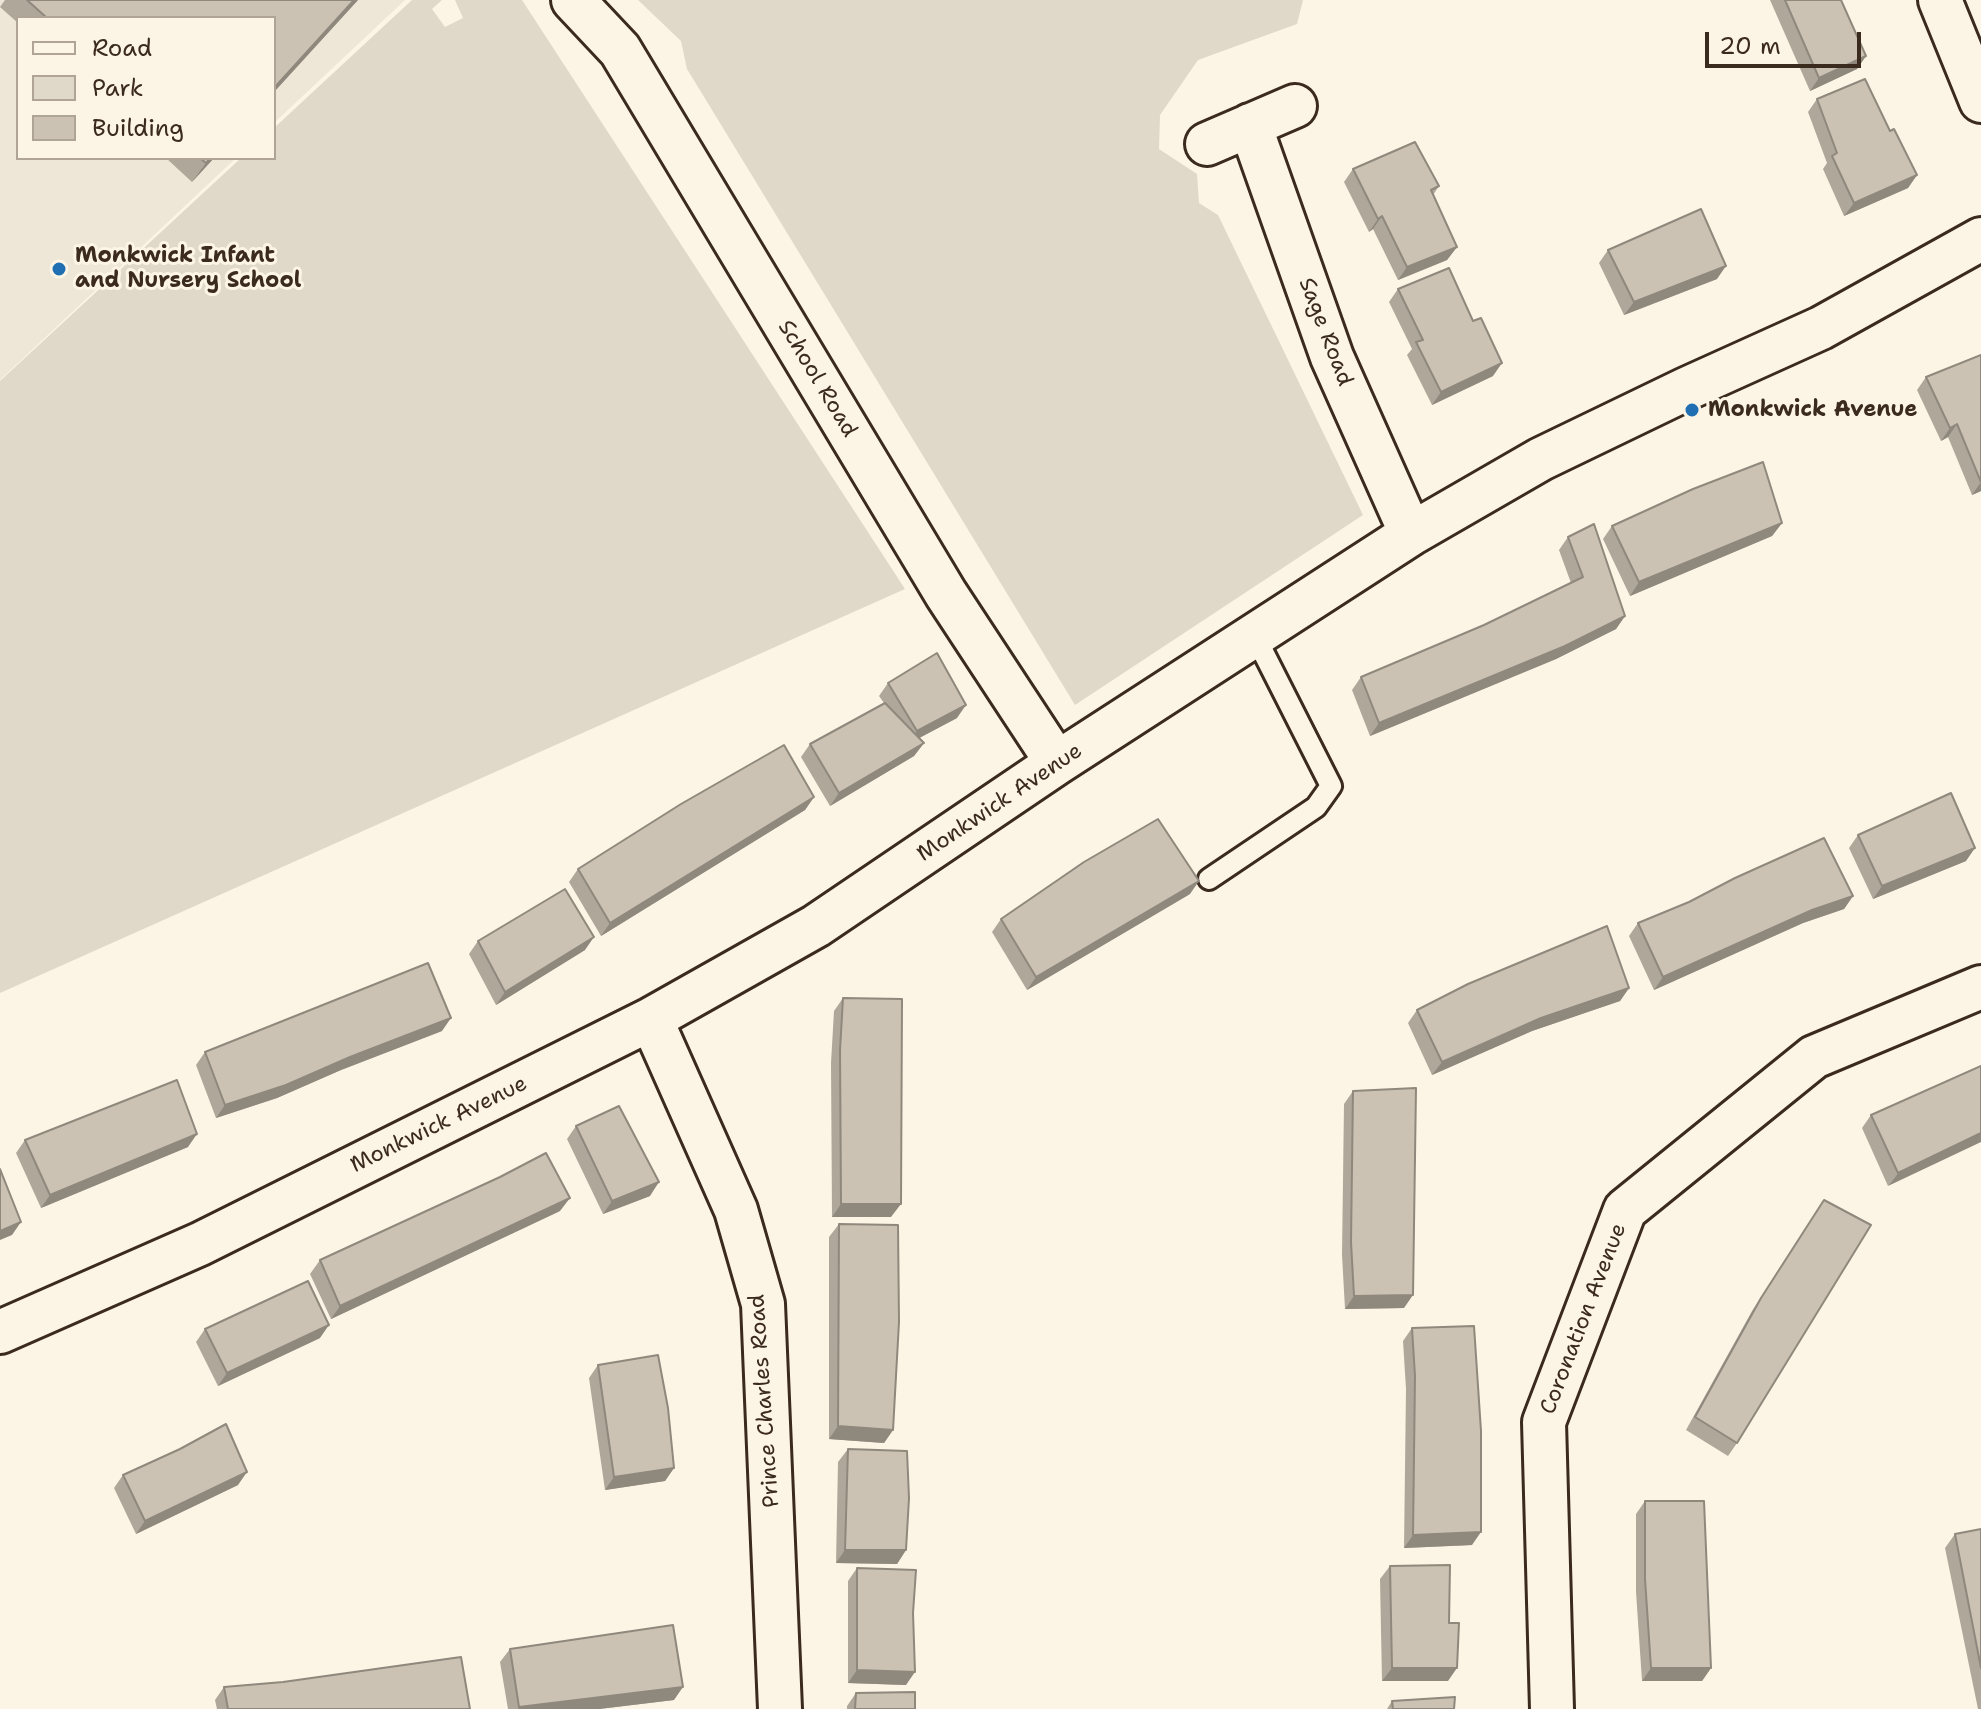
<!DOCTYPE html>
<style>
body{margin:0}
#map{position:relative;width:1981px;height:1709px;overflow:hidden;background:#fcf5e5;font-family:"Shantell Sans",sans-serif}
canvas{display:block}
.legend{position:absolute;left:16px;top:16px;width:260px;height:144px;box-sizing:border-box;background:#fcf5e5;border:2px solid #afa495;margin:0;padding:10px 14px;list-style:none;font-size:24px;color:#3b2a1e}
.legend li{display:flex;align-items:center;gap:16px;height:40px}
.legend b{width:40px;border:2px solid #afa495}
.scale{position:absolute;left:1705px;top:32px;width:156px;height:36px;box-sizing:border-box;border:4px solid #3b2a1e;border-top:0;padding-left:10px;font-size:24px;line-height:28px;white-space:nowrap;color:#3b2a1e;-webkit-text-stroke:6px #fcf5e5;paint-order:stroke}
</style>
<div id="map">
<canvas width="1981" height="1709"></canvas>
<ul class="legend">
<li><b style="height:10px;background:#fcf5e5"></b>Road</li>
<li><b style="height:22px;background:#e0d8c8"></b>Park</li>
<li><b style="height:22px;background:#ccc2b3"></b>Building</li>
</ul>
<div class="scale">20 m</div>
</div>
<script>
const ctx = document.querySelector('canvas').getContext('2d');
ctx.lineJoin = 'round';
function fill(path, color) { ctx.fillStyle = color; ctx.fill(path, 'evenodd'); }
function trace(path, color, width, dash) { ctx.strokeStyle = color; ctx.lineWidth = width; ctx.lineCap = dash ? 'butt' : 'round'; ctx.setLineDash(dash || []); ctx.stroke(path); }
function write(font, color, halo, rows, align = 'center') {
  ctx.font = font + ' "Shantell Sans",sans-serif'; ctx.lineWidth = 6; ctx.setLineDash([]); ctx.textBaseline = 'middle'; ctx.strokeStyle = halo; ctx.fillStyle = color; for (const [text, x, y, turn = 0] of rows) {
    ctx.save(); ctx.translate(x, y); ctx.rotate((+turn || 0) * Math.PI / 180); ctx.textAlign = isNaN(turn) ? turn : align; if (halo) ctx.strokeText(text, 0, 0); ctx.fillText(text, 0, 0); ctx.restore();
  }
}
const built = new Path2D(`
 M0,0H405L274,123V18H18V158H236L0,380Z`);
const green = new Path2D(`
 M412,0H442L432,9L445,27L463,18L455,0H522L905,589L0,993V381L241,158H274V128Z
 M638,0H1303L1297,24L1198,60L1160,115L1159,149L1197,174L1199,203L1218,215L1363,515L1075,705L687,69L681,41Z`);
const lane = new Path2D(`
 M1209,879L1316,807L1331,786L1255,636`);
const street = new Path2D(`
 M573,0L620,50L946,594L1057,763
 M1940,0L1981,101
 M1250,125L1332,357L1411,534
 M1207,144L1295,106
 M651,1019L736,1210L763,1304L780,1709
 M0,1332L200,1244L651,1019L816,926L1057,763L1411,534L1541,459L1686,389L1821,328L1981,239
 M1552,1709L1544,1422L1625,1210L1814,1057L1981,987`);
const wall = new Path2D(`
 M5,0H358L274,92V18H18V23L0,7Z
 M1770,0H1841L1866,56L1857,69L1810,91Z
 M1817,99L1917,175L1908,188L1844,216L1823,169L1827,163L1808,112Z
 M166,158H214L192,182Z
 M1353,169L1439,186L1433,195L1457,247L1447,260L1398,280L1373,229L1369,232L1344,182Z
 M1608,250L1717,279L1624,315L1599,263Z
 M1398,289L1493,376L1432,405L1407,355L1412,349L1389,302Z
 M1981,355V491L1972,495L1948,437L1941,441L1917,390L1926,377Z
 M1782,523L1772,536L1630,596L1603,539L1612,526Z
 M1568,537L1625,616L1616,629L1556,659L1370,736L1352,690L1361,677L1484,625L1571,583L1559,550Z
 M888,683L957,718L919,738L924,743L914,756L830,806L801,757L810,744L884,703L879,696Z
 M814,797L805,810L601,936L569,882L578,869Z
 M1858,835L1966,861L1873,899L1849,848Z
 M1190,894L1027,990L992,932L1001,919Z
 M1853,896L1844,909L1803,923L1654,990L1629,936L1638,923Z
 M478,941L585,950L496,1005L469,954Z
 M1629,988L1620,1001L1532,1031L1432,1075L1408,1023L1417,1010Z
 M843,998L891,1217H832L831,1063L834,1011Z
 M442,1031L341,1070L277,1098L216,1118L196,1065L205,1052Z
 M1981,1066L1888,1186L1862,1128L1871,1115Z
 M1353,1091L1404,1308L1345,1309L1342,1255L1344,1104Z
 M576,1126L650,1196L603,1214L567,1139Z
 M25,1140L188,1147L41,1208L16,1153Z
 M1824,1200L1737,1443L1728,1456L1686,1430L1752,1311Z
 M560,1211L331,1319L310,1274L320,1260Z
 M839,1224L893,1430L884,1443L829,1439V1237Z
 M1412,1328L1472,1545L1404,1548L1406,1389L1403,1341Z
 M205,1329L320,1338L218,1386L196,1342Z
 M598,1365L674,1468L665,1481L605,1490L589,1378Z
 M848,1449L906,1550L897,1564L836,1563L838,1462Z
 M123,1475L238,1485L136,1534L114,1488Z
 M1645,1501L1711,1668L1702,1681H1642L1636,1592V1514Z
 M1981,1529V1709H1978L1945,1548L1955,1534Z
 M1390,1566L1448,1681H1382L1380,1579Z
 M857,1568L906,1685L848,1683V1581Z
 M510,1649L674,1700L599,1709H508L500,1662Z
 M224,1687L470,1709H217L215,1700Z
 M856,1693L915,1709H847V1706Z
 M1392,1701L1454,1709H1387Z`);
const shadedWall = new Path2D(`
 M354,0H358L274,92V88Z
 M1866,56L1857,69L1810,91L1819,78Z
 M210,158H214L192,182L206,163Z
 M1917,175L1908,188L1844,216L1854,203Z
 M1382,216L1373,229L1369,232L1378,219Z
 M1457,247L1447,260L1398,280L1407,267Z
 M1726,266L1717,279L1624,315L1634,302Z
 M1502,363L1493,376L1432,405L1441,392Z
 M1957,424L1948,437L1941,441L1950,428Z
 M1981,482V491L1972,495Z
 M1782,523L1772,536L1630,596L1639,582Z
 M1625,616L1616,629L1556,659L1370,736L1379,723Z
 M966,705L957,718L908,744L917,731Z
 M924,743L914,756L830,806L839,793Z
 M814,797L805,810L601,936L610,923Z
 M1975,848L1966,861L1873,899L1882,886Z
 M1199,881L1190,894L1027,990L1036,977Z
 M1853,896L1844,909L1803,923L1654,990L1663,977L1812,910Z
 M594,937L585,950L496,1005L505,992Z
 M1629,988L1620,1001L1532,1031L1432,1075L1442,1062L1541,1018Z
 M451,1018L442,1031L341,1070L277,1098L216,1118L225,1105Z
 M1981,1133V1142L1888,1186L1898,1173Z
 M197,1134L188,1147L41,1208L50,1195Z
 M659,1182L650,1196L603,1214L612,1201Z
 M570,1198L560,1211L331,1319L340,1306Z
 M841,1204H901L891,1217H832Z
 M21,1222L12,1235L0,1240V1231Z
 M1413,1295L1404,1308L1345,1309L1354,1296Z
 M329,1325L320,1338L218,1386L227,1373Z
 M838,1426L893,1430L884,1443L829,1439Z
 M674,1468L665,1481L605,1490L614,1477Z
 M247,1472L238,1485L136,1534L145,1521Z
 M1481,1532L1472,1545L1404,1548L1413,1535Z
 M845,1550H906L897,1564L836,1563Z
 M1392,1668H1457L1448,1681H1382Z
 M1651,1668H1711L1702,1681H1642Z
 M857,1670L915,1672L906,1685L848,1683Z
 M683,1687L674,1700L599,1709H518L519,1707Z`);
const building = new Path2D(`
 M27,0H354L274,88V18H47Z
 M1785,0H1841L1866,56L1819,78Z
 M1865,79L1890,131L1894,129L1917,175L1854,203L1832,156L1837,153L1817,99Z
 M1415,142L1439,186L1431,190L1457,247L1407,267L1382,216L1378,219L1353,169Z
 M200,158H210L206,163Z
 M1701,209L1726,266L1634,302L1608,250Z
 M1449,268L1473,321L1481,318L1502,363L1441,392L1416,342L1423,340L1398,289Z
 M1981,355V482L1957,424L1950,428L1926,377Z
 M1763,462L1782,523L1639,582L1612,526L1693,489Z
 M1594,524L1625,616L1565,646L1379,723L1361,677L1484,625L1583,577L1568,537Z
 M937,653L966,705L917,731L888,683Z
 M885,703L924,743L839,793L810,744Z
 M784,745L814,797L610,923L578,869L681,804Z
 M1951,793L1975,848L1882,886L1858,835Z
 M1158,819L1199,881L1036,977L1001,919L1084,862Z
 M1824,838L1853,896L1812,910L1663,977L1638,923L1689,902L1735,878Z
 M565,889L594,937L505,992L478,941Z
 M1607,926L1629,988L1541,1018L1442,1062L1417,1010L1468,984Z
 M428,963L451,1018L350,1057L286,1085L225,1105L205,1052Z
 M843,998L902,999L901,1204H841L840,1050Z
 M1981,1066V1133L1898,1173L1871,1115Z
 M177,1080L197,1134L50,1195L25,1140Z
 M1416,1088L1413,1295L1354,1296L1351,1242L1353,1091Z
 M619,1106L659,1182L612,1201L576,1126Z
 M546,1153L570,1198L340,1306L320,1260L500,1177Z
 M0,1169L21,1222L0,1231Z
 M1824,1200L1871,1225L1737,1443L1695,1417L1761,1298Z
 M839,1224L898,1225L899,1322L893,1430L838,1426Z
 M308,1281L329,1325L227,1373L205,1329Z
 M1474,1326L1481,1431V1532L1413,1535L1415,1376L1412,1328Z
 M658,1355L668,1408L674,1468L614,1477L598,1365Z
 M226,1424L247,1472L145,1521L123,1475L180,1449Z
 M848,1449L907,1451L909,1498L906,1550H845Z
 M1645,1501H1704L1711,1668H1651L1645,1579Z
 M1981,1529V1668L1955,1534Z
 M1450,1565L1449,1623H1459L1457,1668H1392L1390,1566Z
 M857,1568L916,1570L913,1613L915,1672L857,1670Z
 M673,1625L683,1687L519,1707L510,1649Z
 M461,1657L470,1709H228L224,1687L283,1682Z
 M915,1692V1709H855L856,1693Z
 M1455,1697L1454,1709H1393L1392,1701Z`);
const markers = [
 [59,269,8,"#1f6fb2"],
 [1692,410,8,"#1f6fb2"]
];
const poiNames = [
 ["Monkwick Infant",75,256],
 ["and Nursery School",75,281],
 ["Monkwick Avenue",1708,410]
];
const streetNames = [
 ["Sage Road",1325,332,69],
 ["School Road",817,379,59],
 ["Monkwick Avenue",1000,803,-34],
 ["Monkwick Avenue",439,1125,-26],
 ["Coronation Avenue",1584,1319,-69],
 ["Prince Charles Road",765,1401,-94]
];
fill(built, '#eee6d6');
fill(green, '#e0d8c8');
trace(lane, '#3b2a1e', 26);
trace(street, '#3b2a1e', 48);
trace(lane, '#fcf5e5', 20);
trace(street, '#fcf5e5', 42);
fill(wall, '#afa79a');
fill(shadedWall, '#8f887d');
fill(building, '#ccc2b3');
trace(building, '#8f887d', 2);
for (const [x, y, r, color] of markers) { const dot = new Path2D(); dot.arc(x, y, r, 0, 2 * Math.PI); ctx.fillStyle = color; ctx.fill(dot); trace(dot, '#fcf5e5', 3); }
write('bold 22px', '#3b2a1e', '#fcf5e5', poiNames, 'left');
write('22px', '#3b2a1e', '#fcf5e5', streetNames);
</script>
